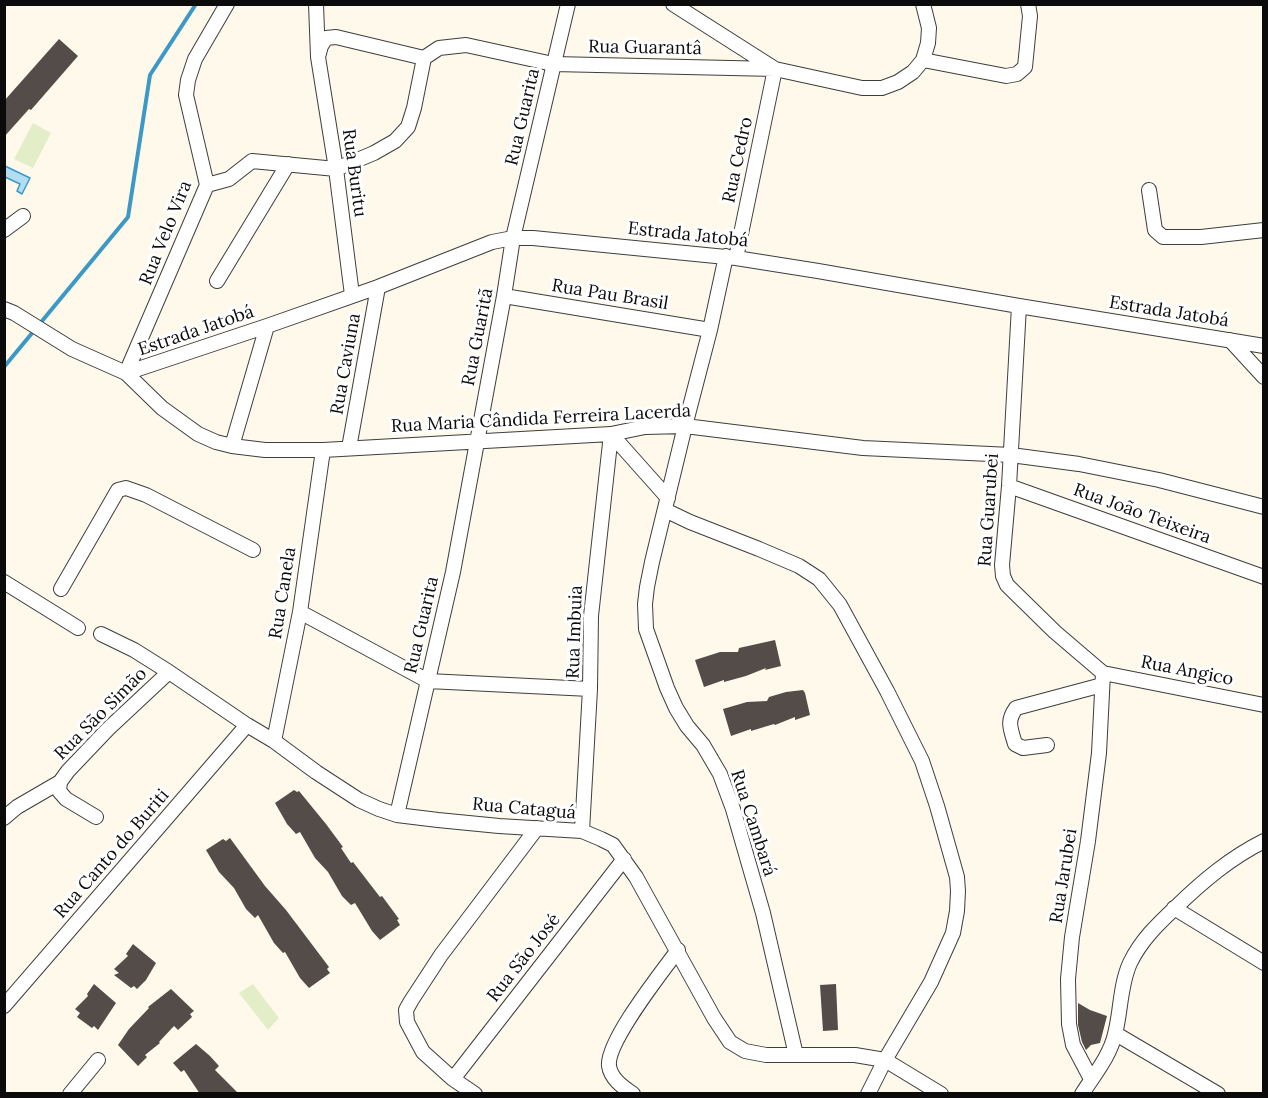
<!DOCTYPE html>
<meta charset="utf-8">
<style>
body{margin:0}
#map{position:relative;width:1268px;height:1098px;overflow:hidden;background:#fef9eb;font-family:Lora,serif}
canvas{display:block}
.frame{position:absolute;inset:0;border:6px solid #0b0b0b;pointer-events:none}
</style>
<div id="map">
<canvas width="1268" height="1098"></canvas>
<div class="frame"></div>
</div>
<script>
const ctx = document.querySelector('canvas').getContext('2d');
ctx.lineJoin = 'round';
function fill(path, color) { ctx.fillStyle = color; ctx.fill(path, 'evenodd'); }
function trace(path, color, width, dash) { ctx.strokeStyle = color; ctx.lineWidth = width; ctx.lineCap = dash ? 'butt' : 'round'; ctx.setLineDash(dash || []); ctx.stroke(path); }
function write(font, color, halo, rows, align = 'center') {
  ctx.font = font + ' Lora,serif'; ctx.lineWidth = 6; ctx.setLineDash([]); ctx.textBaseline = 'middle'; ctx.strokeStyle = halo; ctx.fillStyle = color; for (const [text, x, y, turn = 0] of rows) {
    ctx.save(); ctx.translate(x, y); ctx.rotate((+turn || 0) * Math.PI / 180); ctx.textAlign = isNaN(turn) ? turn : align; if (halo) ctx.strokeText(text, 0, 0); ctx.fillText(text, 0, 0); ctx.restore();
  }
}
const pitch = new Path2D(`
 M33,123L51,133L33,168L14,159Z
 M253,984L279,1018L268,1030L239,993Z`);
const water = new Path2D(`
 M5,166L30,178L22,194L17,191L20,184L5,177Z`);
const stream = new Path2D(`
 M4,367L128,217L150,75L196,4`);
const building = new Path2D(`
 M59,39L78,56L31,110L29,109L4,137V101Z
 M775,640L781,666L765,670L766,668L746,676L724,682V680L704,687L695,660L720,652H738L739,648Z
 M803,690L805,693L810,715L795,720V717L775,725L774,724L751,731V729L731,736L723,709L747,702L767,701L769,697L786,692Z
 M294,790L297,792L299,791L326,824L343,847L341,848L351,863L353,862L380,897L382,896L399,919L397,920L400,925L380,940L372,931L355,903L351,905L342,896L328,872L315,858L300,832L296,834L287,824L275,803Z
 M230,838L265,886L286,910L329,967L327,969L330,973L309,988L300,978L285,952L283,953L274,943L258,915L255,918L246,909L234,888L219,872L206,850L223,839L226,841Z
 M133,944L156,963L146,980L137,989L134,986L131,988L114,975L119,973L114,969L128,956L126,954Z
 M94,984L116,1003L98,1030L94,1026L92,1028L77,1017L80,1013L75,1009L88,996L87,994Z
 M836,984L838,1030L823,1031L820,985Z
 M171,989L194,1011L190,1014L192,1017L178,1030L174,1026L159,1042L160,1043L145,1055L147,1057L138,1066L118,1045L129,1029L149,1008L148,1007Z
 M1078,1003L1090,1010L1107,1016L1100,1043L1091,1045L1086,1050L1082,1042L1078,1025Z
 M196,1044L210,1056L219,1066L215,1070L239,1094H200L184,1070L181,1072L173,1063Z`);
const minor = new Path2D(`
 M316,4L318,57L336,169L352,295
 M673,4L775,69L736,258
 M318,57L321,46L326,38L336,37L424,58L439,48L466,45L553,64L775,69L862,88H882L898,82L913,72L923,60L928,43L929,28L923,4
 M923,60L1006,76L1017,74L1025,67L1030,16L1028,4
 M207,185L229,179L252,161L336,169L374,153L395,141L408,127L414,108L424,58
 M1149,190L1155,230L1163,237H1201L1264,230
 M4,230L23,216
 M726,256L710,330L685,426L652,562L647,587L645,604L646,629L667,688L676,708L687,726L703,745L720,774L733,809L763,913L796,1055
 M217,281L288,164
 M504,296L710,330
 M1019,306L1009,486L1002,565L1003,576L1007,585L1055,632L1103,673
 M4,309L14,313L72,349L126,373L162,408L198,434L216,442L232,446L265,450H323L611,434L645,427L685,426L863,448L1011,455L1079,464L1159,480L1264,507
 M1230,340L1264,377
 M126,373L267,326L378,287L492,242L513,238H533L736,258L818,271L1019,306L1264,346
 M126,373L207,185L186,95L188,80L195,59L227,4
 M611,434L668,498
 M232,446L267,326
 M349,448L378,287
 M1009,486L1264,577
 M665,510L690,522L759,549L799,566L819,579L840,605L887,691L922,761L937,806L957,877L958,891L957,911L953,933L931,982L885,1060L868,1094
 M4,582L78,628
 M61,589L118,490L126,488L146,495L253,550
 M300,612L428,681L590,689
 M101,634L134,650L169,672L247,725L274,741L316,772L359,800L379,809L397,815L438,820L499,826L582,831L601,839L613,845L636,877L714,1018L730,1042L745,1051L766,1055H855L885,1060L941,1094
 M1103,673L1264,705
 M274,741L300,612L323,450
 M1047,745L1023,748L1015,744C1011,729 1006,722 1016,708L1102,685
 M397,815L453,572L504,296L513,238L568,4
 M96,817L66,799L59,791L60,782L68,771L108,729L169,672
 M4,818L17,807L60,782
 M582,831L590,689L591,616L611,434
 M1174,908L1264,963
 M4,1006L247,725
 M1116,1034L1218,1094
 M453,1079L624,859
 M1091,1079L1073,1045L1069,1024L1068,979L1072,937L1088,841L1099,753L1103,673
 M70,1094L98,1060
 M475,1094L453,1079L423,1052L407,1022L406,1010L411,1001L441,955L537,828
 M633,1094C623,1087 611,1079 609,1066C606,1042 662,972 678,950
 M1082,1094C1094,1075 1110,1056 1115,1034C1121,1011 1120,985 1130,963C1141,940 1158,924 1176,907C1203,881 1230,858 1264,841`);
const streetNames = [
 ["Rua Guarantâ",645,48,1],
 ["Rua Guarita",523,117,-77],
 ["Rua Cedro",738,160,-78],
 ["Rua Buritu",354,173,82],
 ["Rua Velo Vira",166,233,-68],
 ["Estrada Jatobá",688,235,6],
 ["Rua Pau Brasil",610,295,9],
 ["Estrada Jatobá",1169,312,9],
 ["Estrada Jatobá",196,331,-19],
 ["Rua Guaritã",478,337,-79],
 ["Rua Caviuna",346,364,-80],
 ["Rua Maria Cândida Ferreira Lacerda",541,419,-3],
 ["Rua Guarubei",989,510,-86],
 ["Rua João Teixeira",1142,514,20],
 ["Rua Canela",283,593,-81],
 ["Rua Guarita",422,625,-77],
 ["Rua Imbuia",575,632,-88],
 ["Rua Angico",1187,671,11],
 ["Rua São Simão",101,714,-45],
 ["Rua Cataguá",524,809,5],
 ["Rua Cambará",753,823,72],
 ["Rua Canto do Buriti",112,854,-49],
 ["Rua Jarubei",1064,876,-81],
 ["Rua São José",524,958,-52]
];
fill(pitch, '#e3eec8');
fill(water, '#b2def3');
trace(water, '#3c98c6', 1.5);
trace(stream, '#3c98c6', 4);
fill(building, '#544c48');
trace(minor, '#3e3e3e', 16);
trace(minor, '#fff', 14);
write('18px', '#0b0b0b', '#fff', streetNames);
</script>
